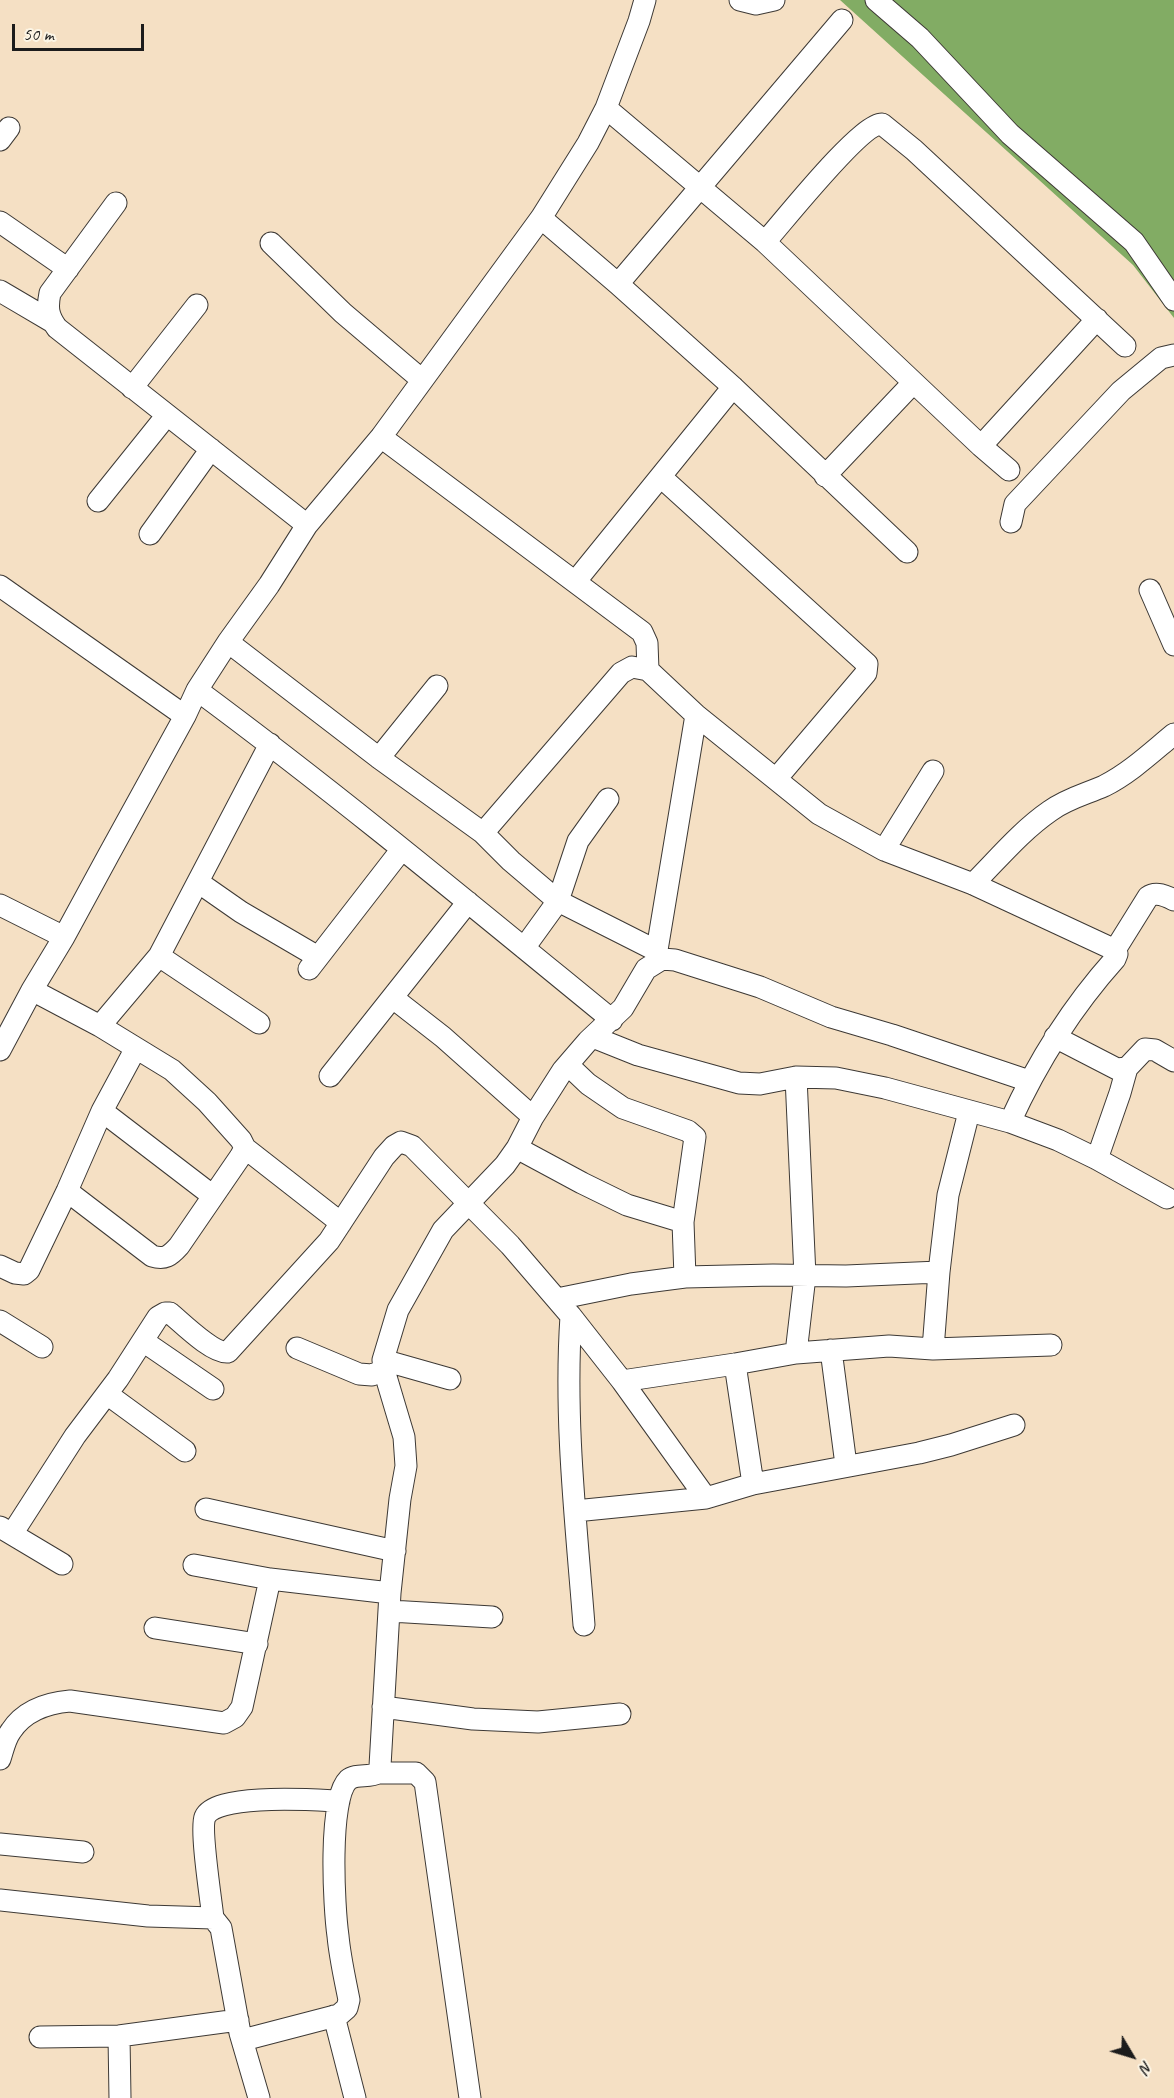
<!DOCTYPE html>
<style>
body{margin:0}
#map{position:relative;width:1174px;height:2098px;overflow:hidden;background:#f5e0c4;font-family:Caveat,sans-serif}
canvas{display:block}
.north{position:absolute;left:1102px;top:2026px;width:60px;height:60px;-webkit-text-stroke:4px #fcf5e5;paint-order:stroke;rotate:128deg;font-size:16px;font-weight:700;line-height:24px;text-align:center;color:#1c1c1c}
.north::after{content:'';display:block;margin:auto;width:21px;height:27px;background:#1c1c1c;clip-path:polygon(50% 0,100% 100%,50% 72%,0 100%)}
.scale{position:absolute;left:12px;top:24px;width:132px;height:27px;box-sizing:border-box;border:3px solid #1c1c1c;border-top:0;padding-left:8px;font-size:18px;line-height:21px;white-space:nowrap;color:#1c1c1c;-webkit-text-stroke:4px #fcf5e5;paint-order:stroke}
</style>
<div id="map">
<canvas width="1174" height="2098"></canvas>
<div class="north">N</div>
<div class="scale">50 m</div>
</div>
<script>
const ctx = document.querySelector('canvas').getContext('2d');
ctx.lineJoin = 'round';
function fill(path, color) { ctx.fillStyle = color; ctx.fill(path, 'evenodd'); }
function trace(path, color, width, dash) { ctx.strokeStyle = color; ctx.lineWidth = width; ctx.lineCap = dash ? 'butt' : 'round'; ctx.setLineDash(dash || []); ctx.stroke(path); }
const forest = new Path2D(`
 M840,0H1174V318L1133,265Z`);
const street = new Path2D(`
 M740,0L756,4L774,0
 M876,0L920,38L1010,134L1134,242L1174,300
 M606,108L765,242L981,446L1009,470
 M0,140L9,128
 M116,203L50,293C47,308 48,316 57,328L307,525
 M541,218L618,284L733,387L907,552
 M0,222L68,269
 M765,242C783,222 860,124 882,124L914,150L1125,346
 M271,243L343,313L422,380
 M618,284L842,20
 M0,291L51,321
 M132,388L197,305
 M381,437L642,632L647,643L648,670
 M981,446L1097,319
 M825,476L913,383
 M661,477L867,664L866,673L776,779
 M98,501L167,415
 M1011,522L1015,504L1121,391L1161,358L1174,355
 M150,534L211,449
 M575,582L733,387
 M0,586L185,716
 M1150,590L1174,645
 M228,642L379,758L483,833L511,861L558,901L657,951
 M197,690C339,795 475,908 612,1020
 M379,758L437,686
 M483,833L621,673L632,667L648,670L696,715L819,814L884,850L973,884L1115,950
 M884,850L933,771
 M198,882L241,912L318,957
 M973,884C998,859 1021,831 1050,811C1066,799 1086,794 1104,786C1130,773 1152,752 1174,734
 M0,905L64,937
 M524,948L558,901L578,841L608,799
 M159,956L259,1023
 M655,962L696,715
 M309,969L402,849
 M32,990L100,1026L172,1070L207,1102L241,1140L245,1148L240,1157L179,1246C170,1256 165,1260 152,1256L67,1191
 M393,998L443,1037L533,1117
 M100,1026L159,956L270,744
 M593,1037L638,1055L739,1083L760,1084L796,1077L836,1078L885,1088L1010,1122L1058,1140L1097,1159L1167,1198
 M1055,1037L1117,1069L1127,1068L1145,1049L1155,1050L1174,1061
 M0,1050L32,990L64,937L108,856L185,716L197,690L228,642L269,585L307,525L381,437L541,218L588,143L606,108L639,21L645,0
 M568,1065L588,1084L623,1108L688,1131L695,1137L683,1222L685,1277
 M330,1076L468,902
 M102,1111L213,1196
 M1010,1122C1037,1063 1071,1008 1115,959L1117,954L1115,950L1148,897C1156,891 1166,896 1174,900
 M245,1148L341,1223
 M517,1148L582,1183L627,1205L683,1222
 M1097,1159L1120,1093L1127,1068
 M0,1266L15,1273L24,1274L29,1270L67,1191L102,1111L136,1048
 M557,1299L631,1284L685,1277L773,1275L846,1276L939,1272
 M571,1316C564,1419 576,1522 584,1625
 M0,1321L42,1347
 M143,1341L213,1389
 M297,1348L359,1374L372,1375L384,1370
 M933,1349L939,1272L948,1195L969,1112
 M831,1350L846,1465
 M796,1353L805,1276L796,1077
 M383,1360L450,1379
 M735,1364L753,1484
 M622,1381L735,1364L796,1353L889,1346L933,1349L1051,1345
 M107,1394L185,1451
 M206,1509L395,1551
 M575,1511L706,1498L753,1484L919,1453L951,1445L1014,1425
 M0,1527L62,1564
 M12,1534L75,1436L118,1379L158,1317L165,1313H170C182,1323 213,1354 228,1352L329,1241L384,1157L394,1146L401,1142L412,1146L510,1245L571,1316L622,1381L706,1498
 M194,1565L270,1579L390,1593
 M390,1611L492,1617
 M155,1628L257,1644
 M383,1707L473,1719L538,1722L620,1714
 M0,1759C3,1750 5,1739 11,1731C24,1711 47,1703 70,1701L224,1723L235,1717L242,1707L270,1579
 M378,1773H416L425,1782L470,2098
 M0,1844L83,1852
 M0,1900L148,1916L213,1918L221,1928L240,2033L259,2098
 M213,1918C211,1900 200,1829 205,1817C216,1793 314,1800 339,1801
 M334,2016L355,2098
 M119,2036L120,2098
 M40,2037L119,2036L238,2020
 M243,2040L339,2015L347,2008L349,2000C345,1979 340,1958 338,1936C334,1908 328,1799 348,1780C356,1773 369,1778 378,1773L380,1766L390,1593L400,1499L406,1466L404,1437L384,1370L383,1360L398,1310L443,1230L505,1165L517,1148L533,1117L563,1070L588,1041L623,1008L646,969L662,959L675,960L760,987L831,1017L892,1035L1029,1081`);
fill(forest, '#82ac64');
trace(street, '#3d3935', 23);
trace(street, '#fff', 21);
</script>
